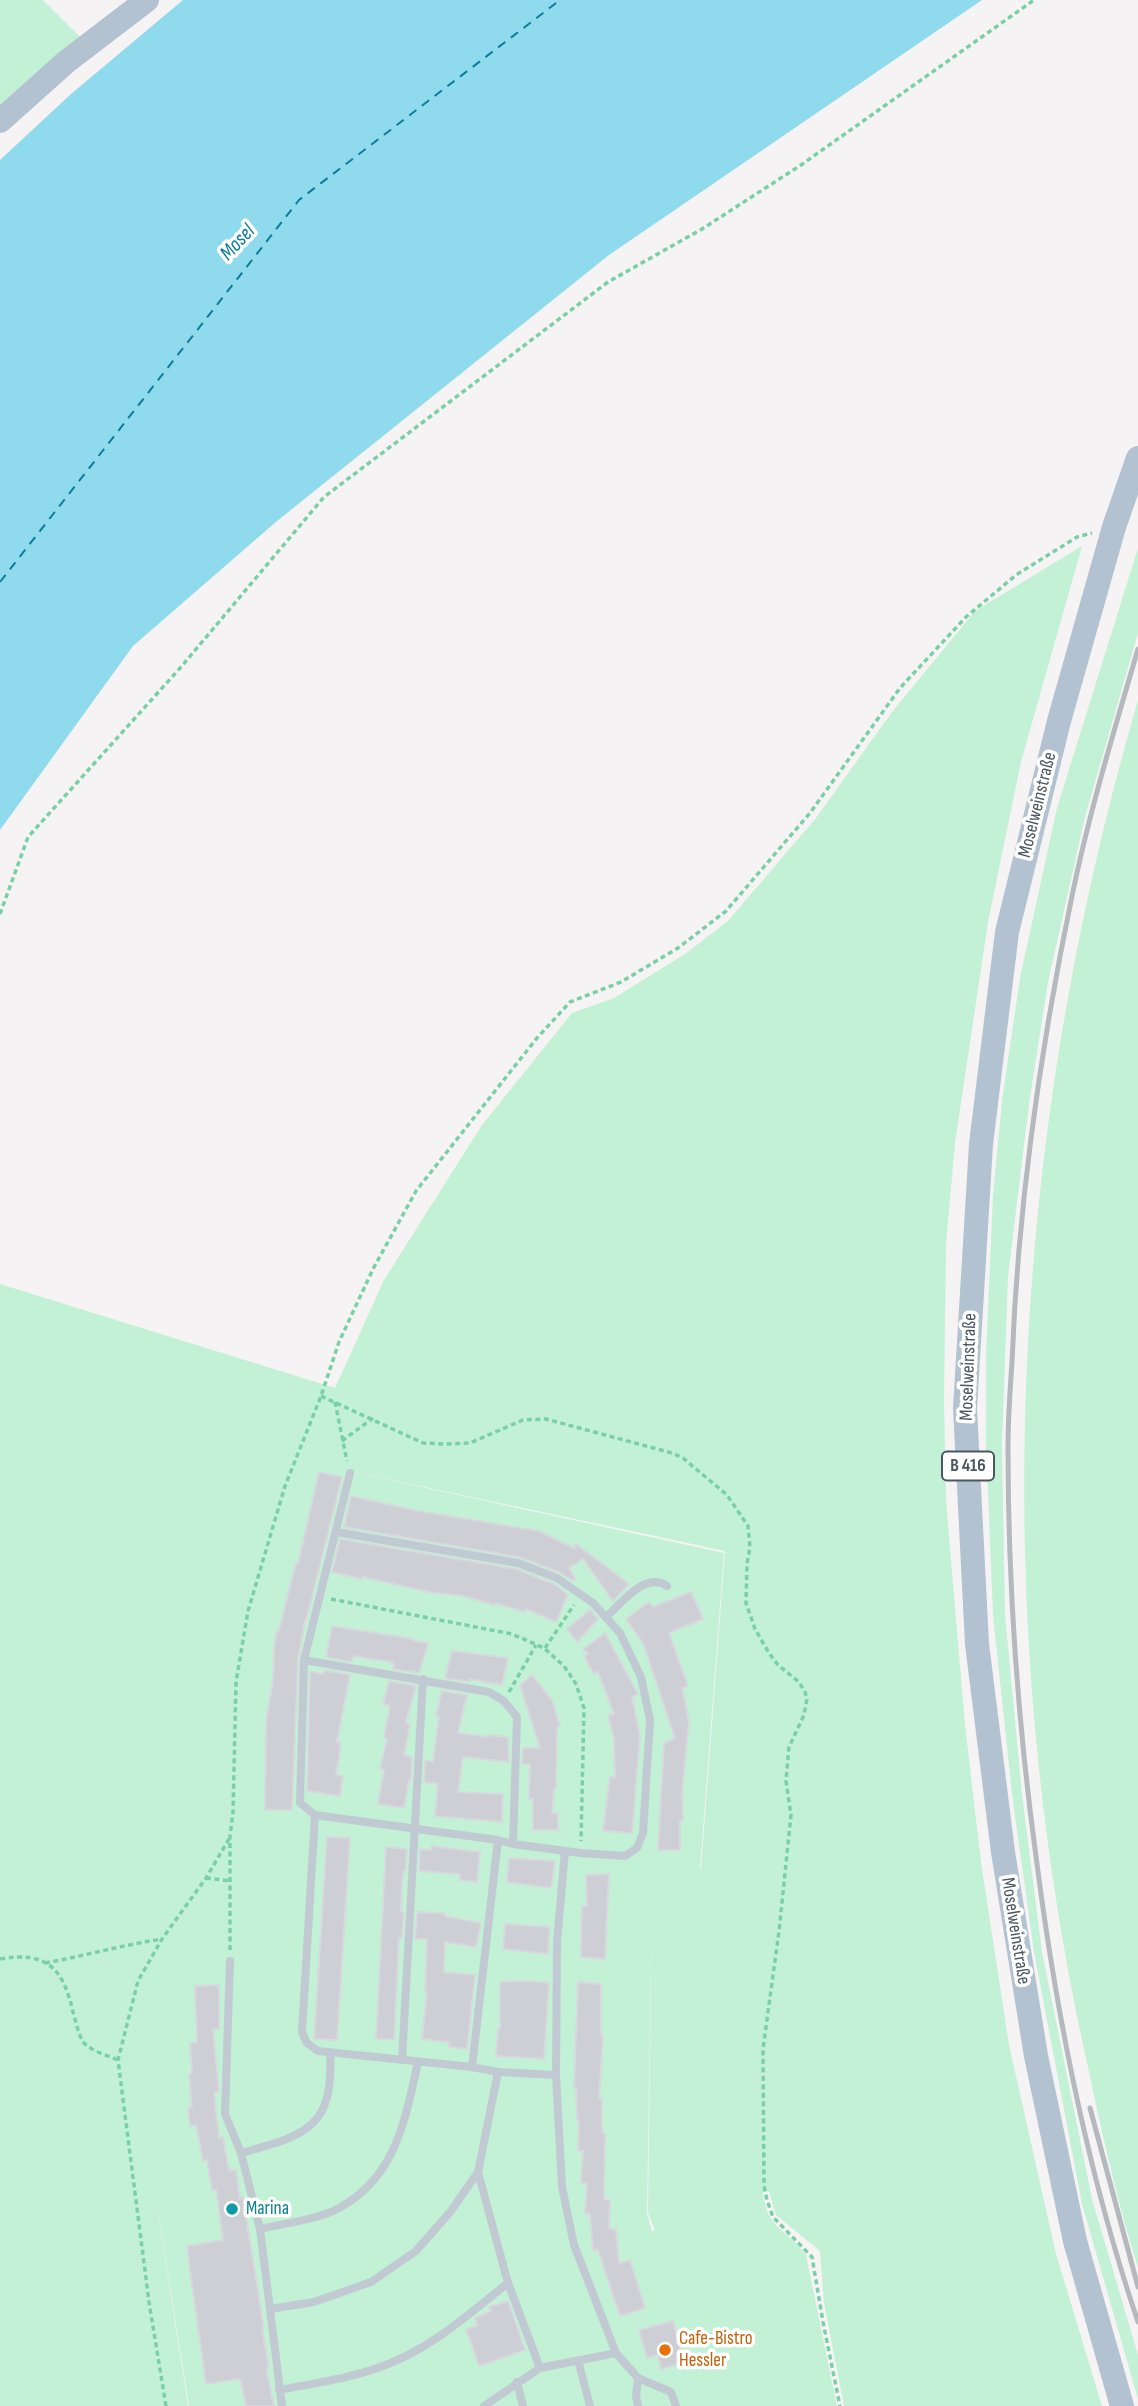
<!DOCTYPE html>
<meta charset="utf-8">
<style>
body{margin:0}
canvas{display:block;background:#f5f3f3}
</style>
<canvas width="1138" height="2406"></canvas>
<script>
const ctx = document.querySelector('canvas').getContext('2d');
ctx.lineJoin = 'round';
function fill(path, color) { ctx.fillStyle = color; ctx.fill(path, 'evenodd'); }
function trace(path, color, width, dash) { ctx.strokeStyle = color; ctx.lineWidth = width; ctx.lineCap = dash ? 'butt' : 'round'; ctx.setLineDash(dash || []); ctx.stroke(path); }
function write(font, color, halo, rows, align = 'center') {
  ctx.font = font + ' "Sofia Sans Condensed",sans-serif'; ctx.lineWidth = 7; ctx.setLineDash([]); ctx.textBaseline = 'middle'; ctx.strokeStyle = halo; ctx.fillStyle = color; for (const [text, x, y, turn = 0] of rows) {
    ctx.save(); ctx.translate(x, y); ctx.rotate((+turn || 0) * Math.PI / 180); ctx.textAlign = isNaN(turn) ? turn : align; if (halo) ctx.strokeText(text, 0, 0); ctx.fillText(text, 0, 0); ctx.restore();
  }
}
const green = new Path2D(`
 M0,0H43L81,38L0,109Z
 M1082,546L1021,762L988,922L955,1143L946,1244L944,1399L946,1501L965,1725L981,1862L1009,2045L1056,2254L1102,2406H844L824,2303L820,2251L776,2215L769,2191L763,2192C767,2230 787,2229 806,2255L837,2406H189L151,2167L188,2406H0V1284L335,1388L384,1280L482,1125L572,1013L614,998L685,954L728,921L816,818L892,712L975,611ZM321,1465L725,1551L701,1869L690,1868L700,1869L724,1553ZM652,1893L648,2213L655,2230L652,2231L647,2213Z
 M1138,548V633L1085,817L1048,982L1029,1104L1008,1277L1002,1443L1005,1615L1022,1794L1042,1952L1092,2199L1138,2355V2399L1082,2204L1034,1952L1012,1794L993,1615L986,1443V1356L993,1195L1002,1101L1020,978L1057,808Z
 M1138,700V2267C1116,2199 1101,2128 1086,2058C987,1608 1009,1141 1138,700Z`);
const water = new Path2D(`
 M183,0H982L609,255L277,521L133,646L0,830V160L71,94Z`);
const ferry = new Path2D(`
 M0,582L299,200L560,0`);
const building = new Path2D(`
 M319,1472L342,1477L306,1621H305L298,1659L292,1810H265L266,1721L273,1680L274,1649L277,1630H279L296,1563L298,1564Z
 M351,1496L413,1510L539,1531L576,1549L575,1546L576,1544L629,1584L613,1601L583,1559L569,1568L575,1578L574,1581L559,1572L519,1557L344,1527Z
 M340,1539L516,1569L554,1584L568,1594L556,1622L526,1609L525,1612L495,1603V1605L463,1596L429,1592L363,1577L362,1579L332,1572Z
 M691,1592L703,1619L669,1633L688,1686L682,1688L689,1721L682,1793L683,1821H680V1850H658L664,1743L675,1738L643,1643L626,1619L649,1602L653,1607Z
 M590,1610L598,1619L577,1642L567,1629Z
 M332,1626L414,1639V1641L428,1643L419,1673L393,1669L394,1664H391L392,1662L353,1656L352,1662L326,1657Z
 M605,1633L638,1694L632,1697L640,1736L632,1833L603,1831L610,1777L615,1778L614,1739L608,1715L614,1714L598,1672L594,1674L584,1656L588,1654L583,1649Z
 M452,1651L508,1658L502,1685L470,1679V1682L445,1678Z
 M324,1670L350,1675L337,1742L341,1743L336,1775L343,1776L340,1796L307,1791L310,1671L323,1674Z
 M532,1675L552,1700L560,1726L557,1727L556,1788L554,1789L552,1813H558V1830H533V1799H529L530,1764H522L523,1748H540L520,1685Z
 M389,1681L416,1686L406,1723L410,1724L404,1755L412,1757L411,1780H409L404,1808L378,1804L384,1770L380,1769L387,1739L384,1738L390,1706L383,1704Z
 M442,1691L467,1695L458,1733L488,1737V1735L508,1737L509,1762L463,1757L458,1792L503,1794L502,1822L435,1816L438,1784L424,1782L425,1760L433,1762L439,1716L436,1715Z
 M327,1837L350,1838L337,2040L314,2039Z
 M431,1846L480,1852L477,1882L460,1880V1874L419,1871L420,1849L431,1850Z
 M386,1847L407,1849L406,1870H404L402,1880L401,1912H404L402,1938H399L394,2039H376Z
 M509,1858L555,1861L551,1888L507,1882Z
 M609,1874L605,1959L581,1957L582,1906H587L586,1875Z
 M417,1912L445,1913V1916L481,1923L476,1947L445,1942L444,1972L475,1975L467,2049L449,2047V2042L422,2039L427,1991H425L427,1939H415Z
 M505,1924L550,1927L548,1954L503,1949Z
 M530,1981L549,1983L544,2059L496,2056L498,2029H500V1982Z
 M578,1982L601,1984V2035H603L599,2099H602V2133H605L604,2199L610,2200L609,2229H616L619,2263L630,2260L645,2308L620,2316L598,2250H593L590,2214L585,2213L587,2183H581L583,2151H578L579,2120H577L576,2087H574Z
 M219,1985V2029H213L219,2092H214L219,2138L223,2137L229,2171L236,2170L240,2198L243,2197L264,2328H262L269,2368H266L274,2406H246L240,2379L206,2384L192,2286L187,2246L223,2240L216,2190H212L207,2160L203,2161L196,2125L190,2126L188,2108L192,2107L189,2074L192,2073L190,2043L197,2042L195,1986Z
 M508,2301L525,2350L479,2366L466,2329L477,2326L475,2318L491,2311L489,2307Z
 M673,2321L684,2362L661,2369L658,2355L647,2358L639,2330Z`);
const path = new Path2D(`
 M0,914L28,837L181,667L324,497L608,282L702,229L801,165L1034,0
 M321,1396L423,1443L444,1444L470,1443L523,1420L546,1419L672,1453L683,1458L727,1495L748,1526L750,1547L747,1564L746,1603L755,1629L769,1653L778,1665L799,1682L805,1692L807,1699L804,1715L789,1747L786,1781L791,1815L779,1931L763,2049L764,2186L767,2200L773,2217L812,2257L823,2322L840,2406
 M335,1402L347,1461
 M342,1441L373,1418
 M331,1599L512,1634L544,1648L564,1666L576,1684L584,1708L581,1841
 M545,1648L574,1605
 M509,1692L536,1645
 M206,1878L231,1881
 M230,1950V1836L233,1813L236,1682L248,1611L285,1486L321,1396L339,1342L373,1269L416,1191L537,1038L570,1002L621,982L678,948L726,911L810,813L900,688L966,617L1016,575L1077,537L1092,533
 M0,1959C47,1951 63,1968 73,2012C76,2021 78,2035 84,2043C93,2052 107,2055 118,2060
 M45,1963C84,1956 122,1945 162,1939
 M166,2406L149,2302L118,2060L138,1981L162,1939L206,1878L229,1839`);
const lane = new Path2D(`
 M350,1473L304,1660L300,1803L315,1815L302,2032L307,2043L318,2051L472,2067L498,2072L556,2075
 M606,1617C622,1603 645,1571 667,1586
 M304,1660L489,1692L504,1701L517,1717L513,1844
 M315,1815L498,1840L513,1844L581,1853L625,1856L637,1848L643,1833L650,1720L641,1677L620,1633L593,1603L557,1578L518,1563L336,1532
 M565,1851L557,1942L556,2075L562,2187L574,2245L616,2353L638,2378L636,2396L638,2406
 M230,1961L225,2114L241,2153L260,2229L282,2406
 M402,2060L423,1679
 M472,2067L498,1840
 M241,2153C306,2135 334,2128 330,2053
 M478,2172L508,2283L540,2368
 M260,2229C281,2224 315,2220 333,2211C395,2182 405,2121 418,2062
 M270,2309L314,2302L371,2282L416,2251L451,2211L478,2172L498,2072
 M578,2360L590,2406
 M638,2378L671,2392L676,2406
 M517,2382L523,2406
 M279,2390C315,2383 354,2378 388,2364C433,2347 471,2312 508,2283
 M484,2406L540,2368L616,2353`);
const primary = new Path2D(`
 M0,121L66,62L147,0
 M1122,2406L1075,2241L1036,2056L1003,1852L977,1644L965,1408L981,1144L1007,932L1059,721L1114,527L1138,458`);
const rail = new Path2D(`
 M1138,649C1114,731 1089,813 1072,896C1040,1050 1018,1205 1012,1362C1010,1390 1008,1418 1008,1447C1008,1586 1018,1726 1037,1864C1057,2019 1088,2174 1138,2322
 M1090,2108L1138,2287`);
const markers = [
 [232,2209,7,"#0f9aa8"],
 [665,2350,7,"#e8710a"]
];
const shields = [
 [968,1466,52]
];
const shieldNames = [
 ["B 416",968,1466]
];
const streetNames = [
 ["Moselweinstraße",1038,805,-76],
 ["Moselweinstraße",969,1367,-88],
 ["Moselweinstraße",1015,1931,81]
];
const cultureNames = [
 ["Marina",246,2209]
];
const foodNames = [
 ["Cafe-Bistro",679,2339],
 ["Hessler",679,2361]
];
const waterNames = [
 ["Mosel",238,243,-47]
];
fill(green, '#c3f1d5');
fill(water, '#90daee');
trace(ferry, '#0c7c9b', 2, [9, 7]);
fill(building, '#cdcfd5');
trace(building, '#d7d9de', 2);
trace(path, '#7ad0a6', 3.5, [5, 3.5]);
trace(lane, '#c1cad2', 8);
trace(primary, '#b3c2d1', 24);
trace(rail, '#b5b8bd', 5);
for (const [x, y, r, color] of markers) { const dot = new Path2D(); dot.arc(x, y, r, 0, 2 * Math.PI); ctx.fillStyle = color; ctx.fill(dot); trace(dot, '#fff', 2.5); }
for (const [x, y, w] of shields) { const box = new Path2D(); box.roundRect(x - w / 2, y - 14.5, w, 29, 5); ctx.fillStyle = '#fff'; ctx.fill(box); trace(box, '#4a5661', 2); }
write('bold 18px', '#4a5661', null, shieldNames);
write('19px', '#4a5661', '#fff', streetNames);
write('19px', '#0d838f', '#fff', cultureNames, 'left');
write('19px', '#c56008', '#fff', foodNames, 'left');
write('italic 21px', '#0c7c9b', '#fff', waterNames);
</script>
